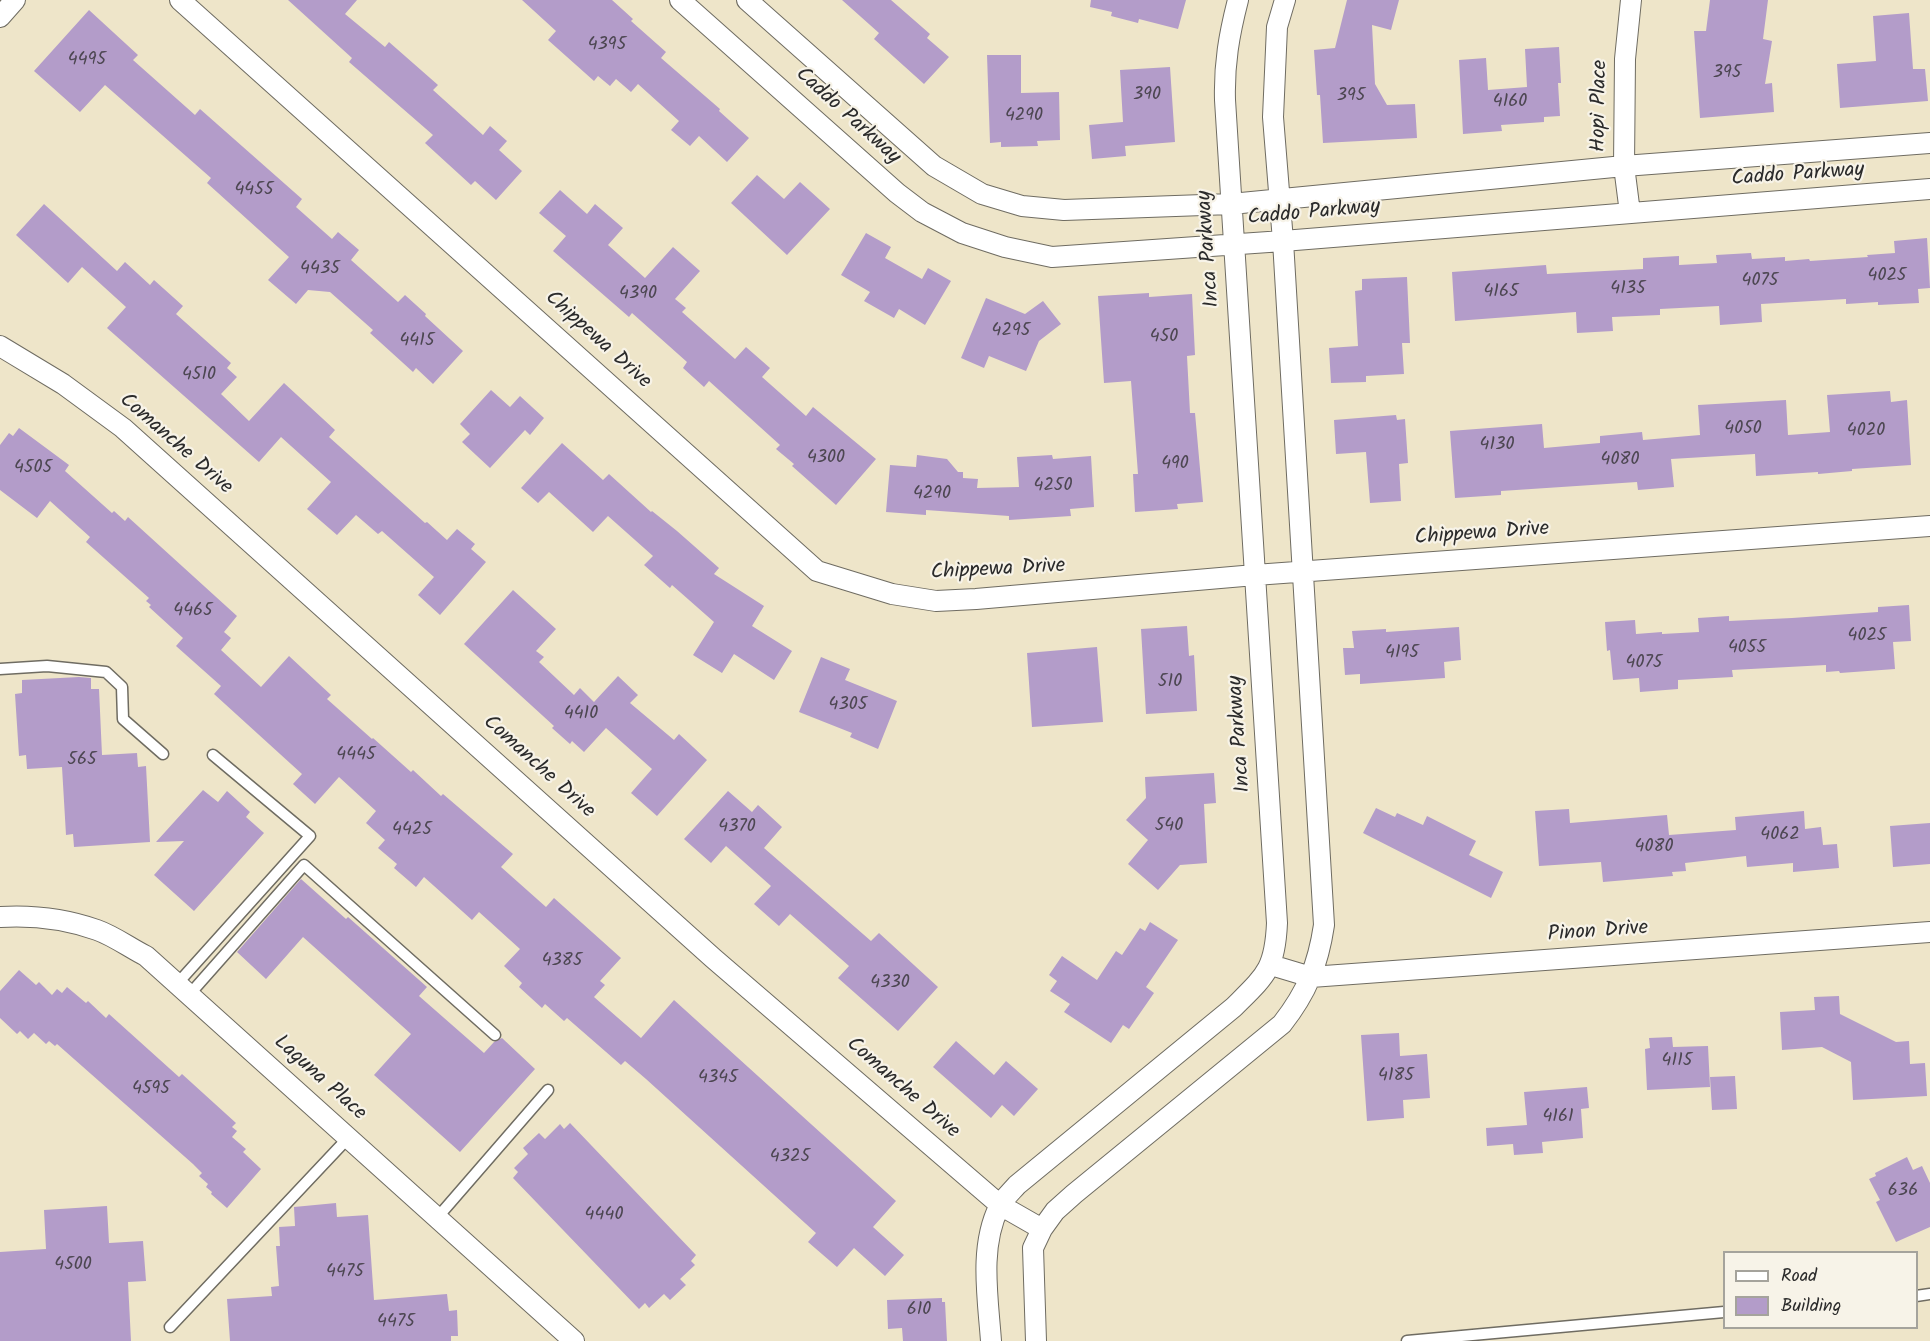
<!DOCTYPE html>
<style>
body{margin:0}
#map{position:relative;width:1930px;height:1341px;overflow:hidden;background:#eee5c9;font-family:Kalam,sans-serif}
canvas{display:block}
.legend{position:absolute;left:1723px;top:1251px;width:195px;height:78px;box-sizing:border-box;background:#f7f3e8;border:2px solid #a5a39c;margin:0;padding:8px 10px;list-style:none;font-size:18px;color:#2b2b2b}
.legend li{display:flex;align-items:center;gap:12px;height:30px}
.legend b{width:30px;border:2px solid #a5a39c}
</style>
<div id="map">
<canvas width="1930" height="1341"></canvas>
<ul class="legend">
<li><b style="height:8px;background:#fff"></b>Road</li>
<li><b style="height:16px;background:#b39cc9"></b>Building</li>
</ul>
</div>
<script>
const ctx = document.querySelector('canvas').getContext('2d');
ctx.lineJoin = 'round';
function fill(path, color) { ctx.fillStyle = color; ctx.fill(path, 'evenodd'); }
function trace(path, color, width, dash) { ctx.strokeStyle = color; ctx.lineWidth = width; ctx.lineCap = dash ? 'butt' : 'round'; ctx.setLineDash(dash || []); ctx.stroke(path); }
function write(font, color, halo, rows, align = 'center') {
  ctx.font = font + ' Kalam,sans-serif'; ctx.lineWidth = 4.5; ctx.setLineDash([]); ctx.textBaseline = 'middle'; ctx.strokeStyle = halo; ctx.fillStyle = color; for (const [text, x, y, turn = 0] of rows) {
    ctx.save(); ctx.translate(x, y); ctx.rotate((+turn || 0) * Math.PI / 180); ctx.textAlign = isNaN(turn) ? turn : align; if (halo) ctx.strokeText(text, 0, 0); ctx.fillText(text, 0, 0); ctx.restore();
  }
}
const building = new Path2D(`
 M288,0H357L345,14L385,47L389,42L438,85L433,90L483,135L490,126L507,141L499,150L522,171L496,200L475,181L471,185L425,143L433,135L349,62L352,58Z
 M522,0H612L633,19L631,21L666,52L661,58L720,109L719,111L749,138L727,162L699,136L690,146L671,130L679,121L638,84L631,92L616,79L610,86L598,76L594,81L548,40L556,31Z
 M842,0H891L930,34L927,38L949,57L924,84L874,39L879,33Z
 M1091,0H1186L1178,29L1139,19L1138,23L1111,16L1112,12L1090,7Z
 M1347,0H1399L1391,30L1372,25L1375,84L1387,105L1415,104L1417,138L1323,143L1320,95H1317L1314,50L1335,48Z
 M1710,0H1768L1763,39L1772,41L1765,84L1772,83L1774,112L1700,118L1694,31H1706Z
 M89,10L138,55L133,60L195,115L200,109L302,199L296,207L332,239L338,232L359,250L351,260L398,302L405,295L426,314L425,316L463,351L433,384L416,368L413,372L370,333L373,330L330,292L308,290L296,304L268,280L289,257L207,183L211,178L105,85L80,112L34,71Z
 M1909,13L1913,69H1925L1928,101L1840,108L1837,64L1876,61L1873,16Z
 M1559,47L1561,83H1558L1560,116L1544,117V122L1501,125L1502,131L1463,134L1459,60L1486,58L1488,90L1527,87L1525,49Z
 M987,55H1021V93L1059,92L1060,140L1037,141L1038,146L1001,147V142L990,143Z
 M1170,67L1175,142L1125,146L1126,156L1092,159L1089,125L1123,122L1120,70Z
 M757,175L784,199L800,182L830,209L787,255L731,203Z
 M560,190L587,214L595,204L623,228L608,245L645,278L673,247L700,271L675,299L686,308L682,312L735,359L746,347L770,368L762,377L806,416L813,407L876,459L836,505L792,466L794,464L776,449L780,445L709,381L704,387L683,368L687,362L632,313L629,317L553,251L566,236L539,213Z
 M44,204L117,271L125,262L150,285L154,280L183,306L176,314L231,363L227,368L237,377L221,394L249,421L284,383L335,430L329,437L425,523L427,522L447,540L457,529L475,544L471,549L486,562L440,615L418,595L434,577L382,531L378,534L356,515L337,535L307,509L331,482L281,437L259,462L107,328L126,307L82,267L68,283L16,235Z
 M866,233L891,247L885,258L922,279L928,268L951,281L925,325L899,309L894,318L864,301L870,292L841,275Z
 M1927,238L1930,288L1918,289L1919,303L1878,305V302L1846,304V299L1761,304L1762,322L1720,325L1719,306L1660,309V315L1612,317L1613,331L1577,333L1576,312L1455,321L1452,272L1546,265L1547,274L1643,269V258L1679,256V265L1717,263L1716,255L1751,253L1752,259L1785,257V261L1809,259L1810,261L1868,257L1867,255L1895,253L1894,241Z
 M1407,277L1410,343H1402L1404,374L1366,376V382L1331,383L1329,348L1358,346L1355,291L1362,290V279Z
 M1149,293V297L1192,294L1195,355L1187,356L1190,413H1195L1203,502L1177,504L1178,509L1135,512L1133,474H1138L1131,381L1104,383L1098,296Z
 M986,298L1025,314L1043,301L1061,324L1039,341L1026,371L989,356L984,368L961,358Z
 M491,390L510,407L520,396L544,418L530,435L525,430L490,468L462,442L470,434L460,424Z
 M1890,391L1891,402L1907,400L1911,465L1852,469V471L1818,474V472L1756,476L1755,454L1671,459L1674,487L1638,490L1637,482L1501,491V495L1455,498L1450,431L1542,424L1544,448L1600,443V436L1642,432L1643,440L1700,435L1698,405L1786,400L1788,435L1830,432L1827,395Z
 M1396,415L1397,420L1405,419L1408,463L1399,464L1401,501L1370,503L1366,452L1336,454L1334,420Z
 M19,428L69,465L65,471L112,513L114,511L125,521L128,517L237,616L224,632L231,638L221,650L261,687L289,656L331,695L327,699L372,739L373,738L411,772L413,770L441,796L443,794L513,854L501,867L546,907L554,898L621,958L600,981L605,985L594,997L641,1038L674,1000L896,1201L873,1227L904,1255L885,1276L854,1248L837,1267L808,1242L816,1233L646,1079L625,1061L621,1065L567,1018L564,1021L545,1004L542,1008L519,987L522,983L504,966L520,949L479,912L472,920L424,877L416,887L394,868L397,864L378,848L385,840L366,823L376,811L339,777L315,804L293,784L302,774L214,694L221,686L176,646L183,638L149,607L151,605L146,601L149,598L86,542L90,537L50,501L37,518L0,490V445L9,433L13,436Z
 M562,443L603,480L609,474L651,512L652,511L677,531L719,568L714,574L764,606L752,626L792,651L774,680L734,654L722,673L693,655L714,622L672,585L670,588L644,565L653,556L608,516L593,532L549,492L538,503L521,488Z
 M917,455L947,459L958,472H963V478L978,479L977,488L1019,487L1017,457L1052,455L1053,459L1091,456L1094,507L1070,509L1071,516L1009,520V516L926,510V515L886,512L890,465L916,467Z
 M513,590L556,629L536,651L544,657L539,662L574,695L580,688L594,702L618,676L638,695L630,703L674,740L679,734L707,760L657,816L631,793L652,769L606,728L584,752L572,741L570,744L552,728L554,726L464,644Z
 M1909,605L1911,641L1893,642L1895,669L1840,673L1839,671L1826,672V665L1732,670L1733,677L1678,680V689L1640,692L1639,678L1613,680L1610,650L1607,651L1605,622L1635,620L1636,634L1662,632V634L1699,632L1698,618L1729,616V621L1792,618L1878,612V607Z
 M1187,626L1189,656L1194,655L1197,711L1146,714L1141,629Z
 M1459,627L1461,660L1444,662L1445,678L1360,684V674L1345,675L1343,648H1354L1352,631L1386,629V632Z
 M1097,647L1103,722L1032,727L1027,653Z
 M821,657L850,669L845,680L897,701L878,749L850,737L852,733L799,712Z
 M79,677L91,678V689H99L102,755L137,753L138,767L146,766L150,842L74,847L73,834L66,835L62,767L27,769L26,755L19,756L15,694L22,693V680Z
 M1214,773L1216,803L1204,804L1207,863L1180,865L1158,890L1128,864L1148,840L1126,820L1146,798L1145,777Z
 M203,790L218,802L227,791L250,812L246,817L264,833L194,911L154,875L184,841L156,842Z
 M728,791L752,812L758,805L782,827L764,848L871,941L879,933L938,987L898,1031L838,978L849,966L790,914L779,926L754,904L771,886L726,846L711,863L684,839Z
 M1376,808L1395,817L1397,813L1423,825L1427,816L1476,841L1469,855L1503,872L1491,898L1363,833Z
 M1569,809L1570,823L1667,815L1669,835L1736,830L1735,817L1804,811L1805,829L1821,827L1823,845L1837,844L1839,868L1793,872V863L1747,867L1746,856L1685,863L1686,871L1672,872L1673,876L1603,882L1601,862L1539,866L1535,811Z
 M1930,823V864L1893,867L1890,826Z
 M301,879L346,919L348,917L427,987L419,996L484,1053L494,1042L502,1038L535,1069L460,1152L374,1075L411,1034L303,937L266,979L237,952Z
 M1150,922L1178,940L1146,987L1154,993L1129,1029L1123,1025L1111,1043L1064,1012L1070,1004L1050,991L1057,981L1049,975L1062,956L1097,980L1116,951L1122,955L1140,928L1145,931Z
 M19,970L36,985L39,982L52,995L57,989L62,993L67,987L86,1003L88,1001L106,1018L109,1014L179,1077L182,1074L236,1123L232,1127L237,1131L232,1137L246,1149L243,1152L261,1169L227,1208L211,1194L212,1192L206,1187L208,1184L199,1176L202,1173L193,1164L57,1044L55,1046L49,1041L46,1044L34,1033L28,1039L20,1031L17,1034L0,1018V991Z
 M1839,996L1840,1014L1896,1042L1909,1041L1910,1064L1925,1063L1927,1096L1853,1100L1851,1062L1822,1047L1782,1050L1780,1012L1815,1010L1814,997Z
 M1399,1033L1400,1056L1427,1054L1430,1098L1403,1100L1404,1118L1367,1121L1361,1035Z
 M1672,1037L1673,1047L1708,1046L1710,1087L1647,1090L1645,1049L1650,1048L1649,1038Z
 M956,1041L994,1075L1006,1061L1038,1089L1014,1116L1002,1105L991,1118L933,1067Z
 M1735,1076L1737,1109L1712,1110L1710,1077Z
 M1587,1087L1589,1108L1581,1109L1583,1138L1542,1142L1543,1153L1514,1155L1513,1144L1487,1146L1486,1128L1527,1125L1524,1092Z
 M570,1123L696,1255L691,1261L695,1265L680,1279L686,1285L670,1300L664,1294L649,1308L645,1303L639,1309L513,1178L518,1172L514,1168L528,1154L523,1148L539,1133L545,1139L560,1124L564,1129Z
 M1907,1157L1913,1170L1922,1166L1930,1183V1227L1896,1242L1876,1202L1880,1200L1869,1179L1876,1176L1875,1173Z
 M336,1203L337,1217L368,1215L374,1300L447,1294L449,1311L457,1310L458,1336H451V1341H230L227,1299L272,1296L271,1287L279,1286L276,1246H280L279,1227L295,1226L294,1207Z
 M107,1206L109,1243L143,1241L146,1281L128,1282L131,1341H0V1252L46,1249L44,1210Z
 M942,1298V1302H945L947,1341H903L902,1328L888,1329L887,1300Z`);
const lane = new Path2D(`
 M0,669L47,666L106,672L122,687L123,719L163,754
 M177,984L310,836L213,755
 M189,995L304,865L495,1035
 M437,1218L548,1090
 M1916,1296L1930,1294
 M170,1327L348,1138
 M1407,1341L1724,1312`);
const street = new Path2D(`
 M180,0L817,571L892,594L936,601L976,599L1255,575L1930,526
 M680,0L897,193L922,212L962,233L1005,247L1052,257L1283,241L1930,189
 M747,0L934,166L982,194L1022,206L1064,210L1231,204L1624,166L1930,143
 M0,17L15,0
 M1630,213L1624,166L1625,59L1631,0
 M0,346L63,384L123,428L713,958L1000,1205L1042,1229
 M0,917C33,915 66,919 97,930C114,936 130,948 146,956L574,1341
 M1271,965L1311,977L1930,932
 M991,1341C988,1298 979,1247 999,1207C1003,1199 1011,1192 1017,1185L1234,1007C1266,975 1275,969 1277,923L1225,100C1224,64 1229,35 1238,0
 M1036,1341L1033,1248L1042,1229L1055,1211L1074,1194L1282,1024C1307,992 1318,965 1324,925L1283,241L1273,117L1277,27L1285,0`);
const numberNames = [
 ["4395",607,46],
 ["4495",87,61],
 ["395",1727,74],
 ["390",1147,96],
 ["395",1351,97],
 ["4160",1510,103],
 ["4290",1024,117],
 ["4455",254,191],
 ["4435",320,270],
 ["4025",1887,277],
 ["4075",1760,282],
 ["4135",1628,290],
 ["4165",1501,293],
 ["4390",638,295],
 ["4295",1011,332],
 ["450",1164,338],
 ["4415",417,342],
 ["4510",199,376],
 ["4050",1743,430],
 ["4020",1866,432],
 ["4130",1497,446],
 ["4300",826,459],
 ["4080",1620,461],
 ["490",1175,465],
 ["4505",33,469],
 ["4250",1053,487],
 ["4290",932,495],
 ["4465",193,612],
 ["4025",1867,637],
 ["4055",1747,649],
 ["4195",1402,654],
 ["4075",1644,664],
 ["510",1170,683],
 ["4305",848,706],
 ["4410",581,715],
 ["4445",356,756],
 ["565",82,761],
 ["540",1169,827],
 ["4370",737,828],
 ["4425",412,831],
 ["4062",1780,836],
 ["4080",1654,848],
 ["4385",562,962],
 ["4330",890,984],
 ["4115",1677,1062],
 ["4185",1396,1077],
 ["4345",718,1079],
 ["4595",151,1090],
 ["4161",1558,1118],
 ["4325",790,1158],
 ["636",1903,1192],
 ["4440",604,1216],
 ["4500",73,1266],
 ["4475",345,1273],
 ["610",919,1311],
 ["4475",396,1323]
];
const streetNames = [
 ["Hopi Place",1601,106,-89],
 ["Caddo Parkway",847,117,42],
 ["Caddo Parkway",1798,176,-4],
 ["Caddo Parkway",1314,214,-5],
 ["Inca Parkway",1210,249,-94],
 ["Chippewa Drive",597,341,42],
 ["Comanche Drive",175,445,41],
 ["Chippewa Drive",1482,535,-4],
 ["Chippewa Drive",998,571,-3],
 ["Inca Parkway",1241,734,-94],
 ["Comanche Drive",538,768,42],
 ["Pinon Drive",1598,933,-4],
 ["Laguna Place",319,1079,42],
 ["Comanche Drive",902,1089,41]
];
fill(building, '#b39cc9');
trace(lane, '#6f6c62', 13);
trace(street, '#6f6c62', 22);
trace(lane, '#fff', 10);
trace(street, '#fff', 20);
write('18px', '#4d4752', null, numberNames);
write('21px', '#2b2b2b', '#f7f3e8', streetNames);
</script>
